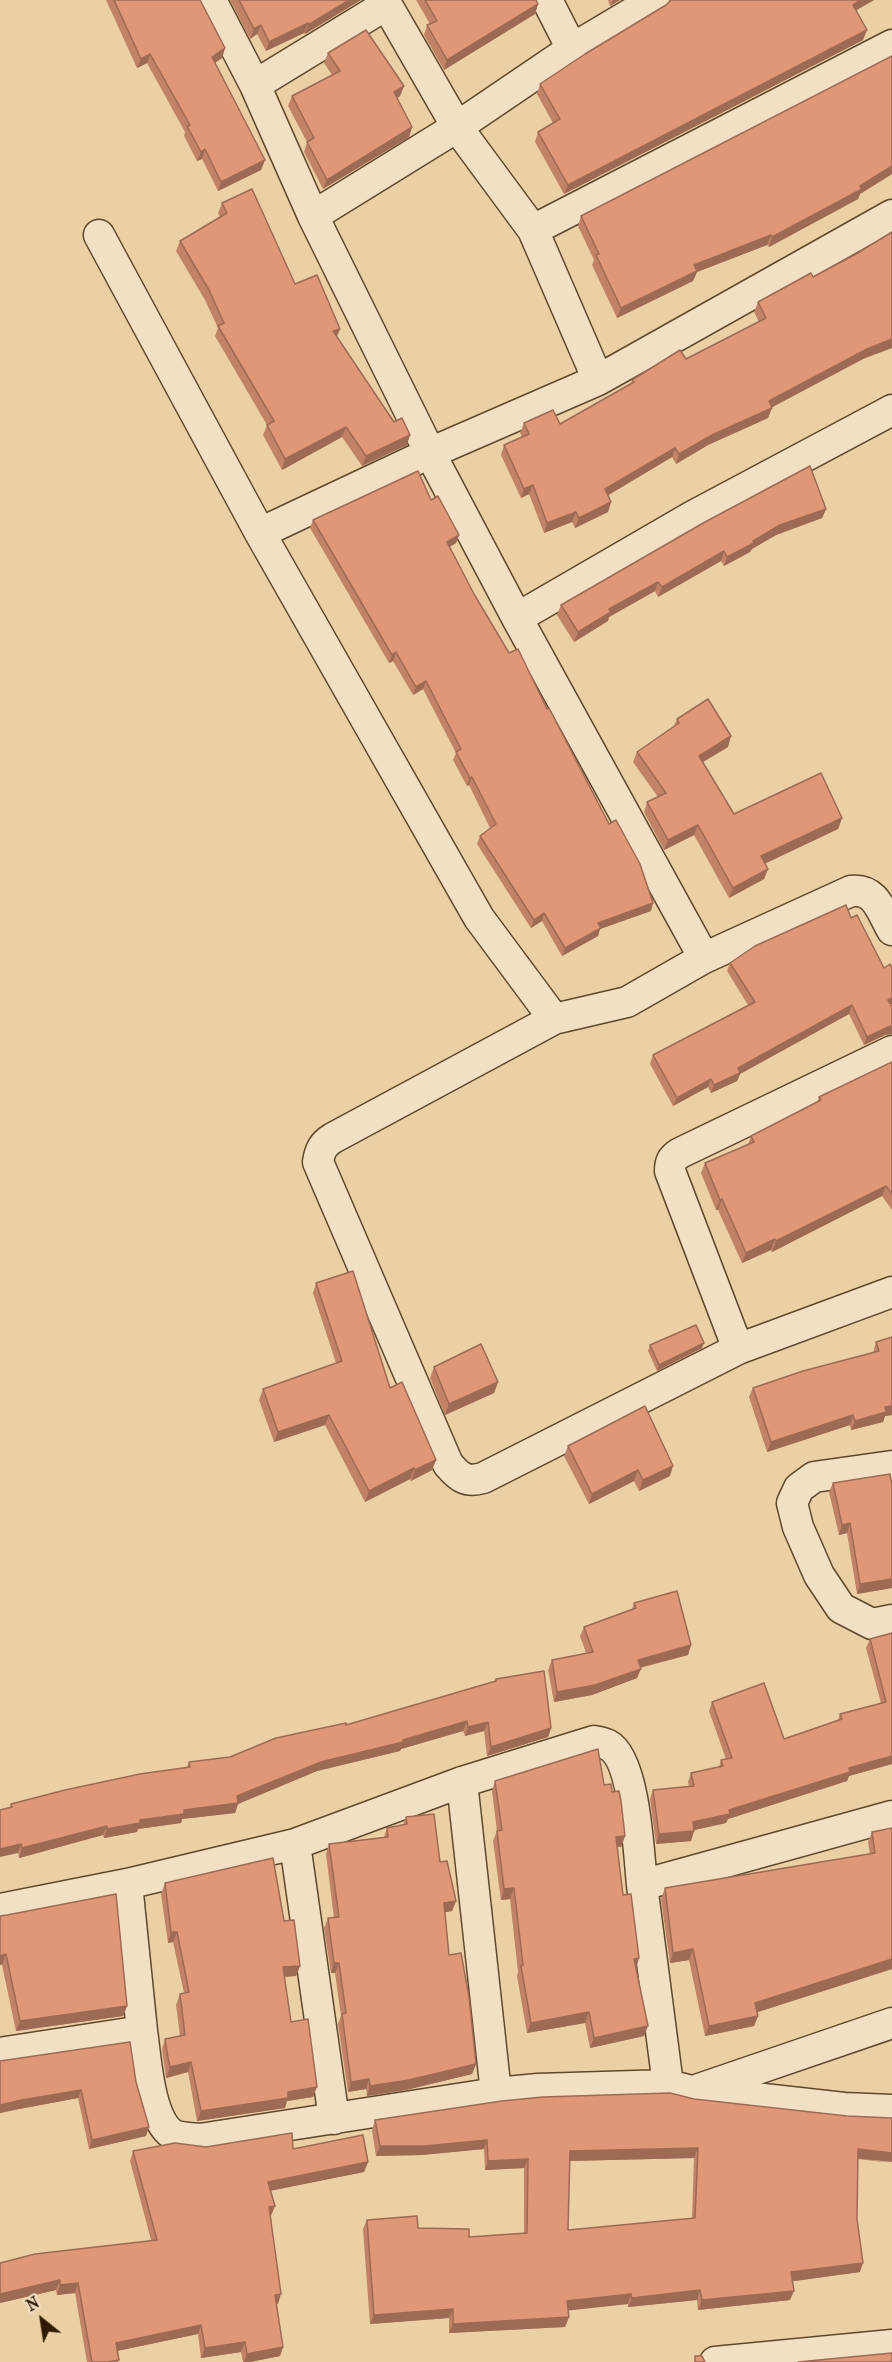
<!DOCTYPE html>
<style>
body{margin:0}
#map{position:relative;width:892px;height:2362px;overflow:hidden;background:#ebd0a5;font-family:"IM FELL French Canon",serif}
canvas{display:block}
.north{position:absolute;left:12px;top:2290px;width:60px;height:60px;-webkit-text-stroke:4px #f2e0c4;paint-order:stroke;rotate:330deg;font-size:16px;font-weight:700;line-height:24px;text-align:center;color:#2f1b04}
.north::after{content:'';display:block;margin:auto;width:21px;height:27px;background:#2f1b04;clip-path:polygon(50% 0,100% 100%,50% 72%,0 100%)}
</style>
<div id="map">
<canvas width="892" height="2362"></canvas>
<div class="north">N</div>
</div>
<script>
const ctx = document.querySelector('canvas').getContext('2d');
ctx.lineJoin = 'round';
function trace(path, color, width, dash) { ctx.strokeStyle = color; ctx.lineWidth = width; ctx.lineCap = dash ? 'butt' : 'round'; ctx.setLineDash(dash || []); ctx.stroke(path); }
function fill(path, color) { ctx.fillStyle = color; ctx.fill(path, 'evenodd'); }
const minor = new Path2D(`
 M211,0L255,85L313,216L430,453L517,618L704,958
 M384,0L457,127L533,230L598,380
 M547,0L572,49
 M255,85L386,5
 M313,216L457,127L572,49L654,0
 M533,230L892,45
 M99,235L260,533L479,918L554,1019L627,1002L704,958L851,891C876,888 881,911 892,930
 M260,533L430,453L598,380L892,215
 M517,618L693,516L892,410
 M554,1019L333,1138C323,1144 320,1150 318,1162L448,1464C459,1477 466,1483 483,1478L738,1349L892,1292
 M738,1349L670,1171C670,1162 672,1158 680,1153L892,1051
 M892,1466L814,1477L799,1488L792,1503L798,1527L819,1575L841,1608L872,1624L892,1620
 M462,1782L496,2093
 M295,1844L334,2119
 M127,1884L142,2031
 M642,1885L668,2085
 M0,1909L127,1884L295,1844L462,1782L594,1741C598,1742 604,1743 608,1745C635,1759 639,1855 642,1885L892,1816
 M0,2053L142,2031C146,2058 149,2118 172,2134C179,2138 191,2138 200,2139L496,2093L538,2089L668,2085L692,2091L844,2108L892,2110
 M699,2089L892,2023
 M715,2362L892,2345`);
const wall = new Path2D(`
 M106,0H200L225,48L222,58L215,63L265,160L261,170L218,191L202,159L197,161L184,136L185,132L147,63L137,68Z
 M230,0H361L305,34L304,33L266,51L257,34L250,39Z
 M416,0H536L538,4L535,14L444,70L424,35L427,25L430,24Z
 M608,0H620L610,6Z
 M671,0H874L856,10L863,40L564,194L535,142L538,132L553,123L537,94L540,84L666,5Z
 M328,53L404,86L400,96L397,98L412,127L409,137L323,189L304,152L307,142L288,106L292,96L332,75L324,63Z
 M892,56V174L860,194L858,199L769,247L767,245L697,272L693,281L617,318L592,265L594,260L578,226L581,216Z
 M222,203L295,284L337,337L407,445L362,466L342,437L282,470L263,435L267,425L215,336L218,328L205,300L176,251L180,241L220,217L218,213Z
 M758,302L863,359L772,407L768,418L708,445L676,464L672,457L608,495L611,502L608,512L575,528L572,522L544,533L529,494L521,498L501,455L504,445L522,437L520,433L524,423L560,424L631,384L632,380L686,359L759,322L754,312Z
 M431,500L459,535L456,543L450,547L474,594L509,653L547,709L651,911L600,929L598,936L562,956L542,921L531,928L477,844L480,836L490,828L469,785L467,786L453,760L456,753L423,689L413,695L393,661L389,663L310,528L313,520Z
 M826,509L822,518L776,535L752,549L750,552L724,566L721,561L658,597L655,591L609,617L608,621L574,642L557,615L561,605Z
 M677,719L728,747L703,762L734,814L842,818L838,829L765,863L768,869L764,879L729,898L694,835L664,850L644,812L647,802L658,797L633,762L637,752L674,726Z
 M730,963L891,1005L885,1035L864,1045L849,1014L740,1074L737,1081L711,1093L708,1087L673,1106L650,1064L653,1055L748,1005L727,971Z
 M892,1062V1210L882,1196L772,1252L771,1250L742,1263L718,1210H716L701,1173L705,1163L748,1145L751,1136L817,1102L819,1097Z
 M316,1283L390,1388L436,1460L432,1470L411,1481L410,1479L365,1502L325,1425L274,1442L259,1400L263,1389L336,1363L313,1293Z
 M892,1337V1415L885,1416L883,1422L851,1430L850,1425L767,1452L749,1397L753,1388L873,1353L876,1342Z
 M650,1345L702,1348L657,1371L648,1351Z
 M434,1367L498,1382L494,1393L445,1415L430,1378Z
 M568,1446L670,1476L639,1491L634,1481L589,1504L564,1456Z
 M833,1483L892,1485V1588L857,1594L847,1533L839,1535L829,1492Z
 M634,1603L691,1645L688,1655L640,1668L637,1678L592,1695L554,1702L548,1670L552,1660L586,1653L580,1636L584,1627L632,1609Z
 M892,1633V1764L849,1776L847,1781L728,1819L726,1823L694,1830L691,1841L656,1844L650,1799L653,1790L689,1786L688,1782L691,1773L719,1767L721,1760L726,1759L709,1711L712,1702L784,1739L838,1720L840,1714L881,1703L866,1648L870,1639Z
 M496,1679L551,1728L548,1737L487,1756L484,1731L465,1736L463,1731L401,1749L400,1751L317,1771L238,1804L235,1813L182,1819L181,1823L138,1829L137,1832L104,1838L103,1835L19,1858L10,1808L11,1804L187,1767L189,1762L230,1757L346,1725L495,1681Z
 M495,1781L604,1785L612,1792L625,1836L621,1847H617L623,1895L639,1958L636,1967L644,2036L590,2048L585,2023L527,2033L517,1976L518,1972L510,1899L501,1900L493,1841L497,1831L492,1791Z
 M406,1817L440,1862L456,1901L452,1911L445,1912L449,1955L476,2064L472,2074L406,2090L367,2096L366,2089L348,2092L338,2024L341,2016L335,1973H331L324,1928L328,1918H334L326,1854L329,1844L384,1837L387,1828L403,1825Z
 M892,1828V1969L757,2012L758,2016L754,2026L705,2036L689,1960L670,1963L661,1899L665,1888L870,1854L868,1842L872,1832Z
 M165,1883L284,1921L300,1966L296,1976L284,1977L291,2022L313,2097L287,2101L285,2108L197,2121L188,2072L166,2078L162,2049L165,2039L180,2036L176,2005L180,1994L184,1993L173,1942L168,1943L161,1894Z
 M0,1916L127,2006L123,2016L16,2031L2,1965H0Z
 M0,2061L136,2082L146,2136L89,2149L78,2098L19,2109L0,2113Z
 M502,2101L892,2163L858,2159L857,2219L860,2272L793,2281L790,2300L698,2310L697,2300L628,2307V2304L568,2310L569,2317L565,2327L449,2333V2318L370,2324L363,2229L367,2220L418,2228L469,2237L524,2234V2168L485,2170L484,2149L422,2155L376,2156L372,2130L375,2120ZM694,2158L692,2218L568,2230L570,2161Z
 M206,2147L293,2149L368,2162L364,2172L270,2190L275,2206L271,2216L278,2304H276L283,2347L280,2356L250,2362H243L241,2352L201,2358L198,2334L117,2351L119,2360L118,2362H87L75,2293L57,2295L56,2290L0,2303L151,2240L130,2161L133,2151Z`);
const shadedWall = new Path2D(`
 M349,0H361L305,34L308,25Z
 M613,0H620L610,6Z
 M861,0H874L850,14L853,5Z
 M538,4L535,14L444,70L447,60Z
 M308,23L304,33L266,51L269,42Z
 M261,25L257,34L250,39L254,29Z
 M867,30L863,40L564,194L568,185Z
 M225,48L222,58L208,67L212,57Z
 M150,54L147,63L137,68L141,59Z
 M404,86L400,96L391,102L394,92Z
 M412,127L409,137L323,189L327,180Z
 M205,149L202,159L197,161L201,152Z
 M265,160L261,170L218,191L221,182Z
 M892,166V174L860,194L858,199L769,247L772,237L860,186Z
 M771,235L767,245L697,272L693,281L617,318L621,308L694,265Z
 M340,329L336,339L333,331Z
 M892,339V348L863,359L765,411L769,401L867,349Z
 M772,408L768,418L708,445L676,464L679,454L712,435Z
 M346,427L342,437L282,470L285,459Z
 M410,435L407,445L362,466L366,456Z
 M675,448L672,457L602,499L605,489Z
 M533,485L529,494L521,498L524,489Z
 M611,502L608,512L575,528L579,518Z
 M826,509L822,518L776,535L752,549L750,552L724,566L727,557L780,525Z
 M576,512L572,522L544,533L547,523Z
 M459,535L456,543L444,550L447,542Z
 M724,551L721,561L658,597L662,587Z
 M658,582L655,591L609,617L608,621L574,642L578,632L609,609Z
 M396,652L393,661L389,663L392,655Z
 M426,681L423,689L413,695L416,687Z
 M731,736L728,747L696,766L699,756Z
 M472,777L469,785L467,786L470,778Z
 M842,818L838,829L758,867L761,856Z
 M698,825L694,835L664,850L668,840Z
 M768,869L764,879L729,898L733,888Z
 M653,903L651,911L600,929L598,936L562,956L565,948L598,923Z
 M544,913L542,921L531,928L534,920Z
 M892,998V1004L885,1008L888,1000Z
 M852,1005L849,1014L740,1074L737,1081L711,1093L714,1085L738,1068Z
 M892,1026V1034L885,1035L864,1045L867,1037L888,1027Z
 M711,1079L708,1087L673,1106L677,1098Z
 M886,1186L882,1196L772,1252L776,1241Z
 M722,1199L718,1210H716L720,1200Z
 M775,1239L771,1250L742,1263L746,1253Z
 M704,1343L702,1348L657,1371L659,1365Z
 M498,1382L494,1393L445,1415L449,1404Z
 M892,1406V1415L885,1416L883,1422L851,1430L855,1421L885,1407Z
 M329,1415L325,1425L274,1442L278,1432Z
 M853,1415L850,1425L767,1452L771,1442Z
 M436,1460L432,1470L411,1481L415,1470Z
 M673,1466L670,1476L639,1491L643,1480Z
 M414,1468L410,1479L365,1502L369,1491Z
 M638,1470L634,1481L589,1504L592,1494Z
 M850,1523L847,1533L839,1535L842,1525Z
 M892,1579V1588L857,1594L860,1584Z
 M691,1645L688,1655L634,1669L638,1660Z
 M641,1669L637,1678L592,1695L554,1702L557,1692Z
 M467,1721L463,1731L401,1749L400,1751L317,1771L238,1804L235,1813L182,1819L181,1823L138,1829L137,1832L104,1838L107,1829L237,1796L321,1762L403,1740Z
 M488,1722L484,1731L465,1736L468,1727Z
 M551,1728L548,1737L487,1756L491,1747Z
 M892,1756V1764L849,1776L847,1781L728,1819L726,1823L690,1831L693,1822L729,1810L849,1768Z
 M107,1826L103,1835L19,1858L22,1848Z
 M694,1831L691,1841L656,1844L659,1834Z
 M625,1836L621,1847H612L616,1837Z
 M21,1844L18,1853L0,1857V1849Z
 M514,1888L510,1899L501,1900L504,1889Z
 M456,1901L452,1911L441,1913L444,1903Z
 M171,1932H177L173,1942L168,1943Z
 M693,1949L689,1960L670,1963L673,1953Z
 M6,1954L2,1965H0V1956Z
 M639,1958L636,1969L634,1959Z
 M892,1959V1969L752,2014L755,2003Z
 M334,1963H339L335,1973H331Z
 M300,1966L296,1976L279,1977L283,1967Z
 M127,2006L123,2016L16,2031L20,2021Z
 M589,2012L585,2023L527,2033L531,2023Z
 M758,2016L754,2026L705,2036L709,2026Z
 M648,2026L644,2036L590,2048L594,2038Z
 M191,2062L188,2072L166,2078L170,2067Z
 M476,2064L472,2074L406,2090L367,2096L370,2086Z
 M369,2079L366,2089L348,2092L351,2082Z
 M317,2087L313,2097L287,2101L285,2108L197,2121L201,2111L288,2092Z
 M81,2090L78,2098L19,2109L0,2113V2105L22,2100Z
 M149,2127L146,2136L89,2149L92,2140Z
 M487,2140L484,2149L422,2155L376,2156L380,2146Z
 M698,2148L694,2158L567,2161L570,2151Z
 M858,2149L892,2153V2162L854,2158Z
 M528,2159L524,2168L485,2170L488,2161Z
 M368,2162L364,2172L265,2192L268,2182Z
 M275,2206L271,2215L266,2217L269,2207Z
 M863,2263L860,2272L788,2282L791,2272Z
 M60,2280L56,2290L0,2303V2294Z
 M78,2283L75,2293L57,2295L60,2285Z
 M700,2290L697,2300L628,2307L632,2298Z
 M794,2291L790,2300L698,2310L702,2300Z
 M281,2294L278,2304L271,2305L275,2295Z
 M631,2294L628,2304L564,2311L567,2301Z
 M453,2309L449,2318L370,2324L374,2315Z
 M569,2317L565,2327L449,2333L453,2324Z
 M201,2325L198,2334L112,2352L116,2343Z
 M245,2342L241,2352L201,2358L205,2348Z
 M283,2347L280,2356L250,2362H244L247,2354Z`);
const building = new Path2D(`
 M114,0H200L225,48L212,57L265,160L221,182L205,149L201,152L187,126L190,125L150,54L141,59Z
 M239,0H349L308,25V23L269,42L261,25L254,29Z
 M425,0H536L538,4L447,60L427,25L437,21Z
 M671,0H861L853,5L867,30L568,185L538,132L560,119L540,84L585,54L666,5Z
 M366,30L404,86L394,92L412,127L327,180L307,142L314,138L292,96L340,71L328,53Z
 M892,56V166L860,186L862,189L772,237L771,235L694,265L697,271L621,308L596,255L599,254L581,216Z
 M252,189L295,284L317,275L340,329L333,331L394,422L402,418L410,435L366,456L346,427L285,459L267,425L274,421L218,326L224,323L209,290L180,241L227,213L222,203Z
 M892,232V339L867,349L769,401L772,408L712,435L679,454L675,448L605,489L611,502L579,518L576,512L547,523L533,485L524,489L504,445L529,434L524,423L553,410L560,424L634,382L632,380L680,350L686,359L766,318L758,302L811,273L813,277L856,254Z
 M810,466L826,509L780,525L753,541L754,543L727,557L724,551L662,587L658,582L609,609L611,612L578,632L561,605L705,522Z
 M418,471L431,500L438,496L459,535L447,542L474,594L509,653L518,649L547,709L549,708L609,824L616,820L640,864L653,903L598,923L601,928L565,948L544,913L534,920L480,836L496,824L472,777L470,778L456,752L461,749L426,681L416,687L396,652L392,655L313,520Z
 M708,699L731,736L699,756L734,814L821,773L842,818L761,856L768,869L733,888L698,825L668,840L647,802L666,793L637,752L679,723L677,719Z
 M846,905L851,918L857,915L884,968L890,964L892,968V998L888,1000L892,1007V1026L888,1027L867,1037L852,1005L738,1068L740,1073L714,1085L711,1079L677,1098L653,1055L755,1002L730,963L755,946Z
 M892,1062V1194L886,1186L776,1241L775,1239L746,1253L722,1199L720,1200L705,1163L754,1142L751,1136L821,1100L819,1097Z
 M353,1271L390,1388L402,1382L436,1460L415,1470L414,1468L369,1491L329,1415L278,1432L263,1389L342,1361L316,1283Z
 M696,1325L704,1343L659,1365L650,1345Z
 M892,1337V1406L885,1407L886,1412L855,1421L853,1415L771,1442L753,1388L803,1371L879,1351L876,1342Z
 M481,1344L498,1382L449,1404L434,1367Z
 M645,1406L673,1466L643,1480L638,1470L592,1494L568,1446Z
 M890,1474L892,1485V1579L860,1584L850,1523L842,1525L833,1483Z
 M677,1591L691,1645L638,1660L641,1669L595,1685L557,1692L552,1660L593,1652L584,1627L636,1608L634,1603Z
 M892,1633V1756L849,1768L850,1772L729,1810L730,1814L693,1822L694,1831L659,1834L653,1790L694,1786L691,1773L723,1766L721,1760L732,1758L712,1702L764,1683L784,1739L842,1719L840,1714L886,1702L870,1639Z
 M544,1671L551,1728L491,1747L488,1722L468,1727L467,1721L403,1740V1742L321,1762L237,1796L238,1803L184,1810V1814L140,1820V1823L107,1829V1826L22,1848L21,1844L0,1849V1810L12,1807L11,1804L65,1790L140,1774L190,1767L189,1762L230,1757L276,1738L346,1723V1725L496,1681V1679Z
 M598,1749L604,1785L611,1784L612,1792L619,1791L621,1801L625,1836L616,1837L623,1895L631,1894L639,1958L634,1959L648,2026L594,2038L589,2012L531,2023L521,1966L523,1965L514,1888L504,1889L497,1831L502,1830L495,1781Z
 M434,1814L440,1862L447,1861L456,1901L444,1903L449,1955L461,1953L469,1997L476,2064L409,2080L370,2086L369,2079L351,2082L342,2014L346,2013L339,1963H334L328,1918L339,1917L329,1844L388,1837L387,1828L407,1824L406,1817Z
 M892,1828V1959L755,2003L758,2016L709,2026L693,1949L673,1953L665,1888L875,1853L872,1832Z
 M273,1858L284,1921L294,1920L300,1966L283,1967L291,2022L308,2019L317,2087L288,2092V2098L201,2111L191,2062L170,2067L168,2058L165,2039L185,2035L180,1994L189,1992L177,1932H171L165,1883Z
 M116,1894L127,2006L20,2021L6,1954L0,1956V1916L7,1915Z
 M130,2042L136,2082L149,2127L92,2140L81,2090L22,2100L0,2105V2061Z
 M670,2093L694,2099L847,2116L892,2118V2153L858,2149L857,2219L863,2263L791,2272L794,2291L702,2300L700,2290L632,2298L631,2294L567,2301L569,2317L453,2324V2309L374,2315L367,2220L417,2216L418,2228L469,2229V2237L527,2233L528,2159L488,2161L487,2140L425,2146H380L375,2120L502,2101L543,2097ZM698,2148L695,2218L568,2230L570,2151Z
 M292,2133L293,2149L363,2135L368,2162L268,2182L275,2206L269,2207L281,2294L275,2295L283,2347L247,2354L245,2342L205,2348L201,2325L116,2343L119,2360L108,2362H92L78,2283L60,2285V2280L0,2294V2263L35,2254L157,2240L133,2151L175,2143L206,2147Z
 M892,2353V2362H798Z
 M695,2356H702L705,2362H695Z`);
trace(minor, '#5e482c', 33);
trace(minor, '#f2e0c4', 30);
fill(wall, '#c18267');
fill(shadedWall, '#9d6a54');
fill(building, '#e09778');
trace(building, '#9d6a54', 1.5);
</script>
